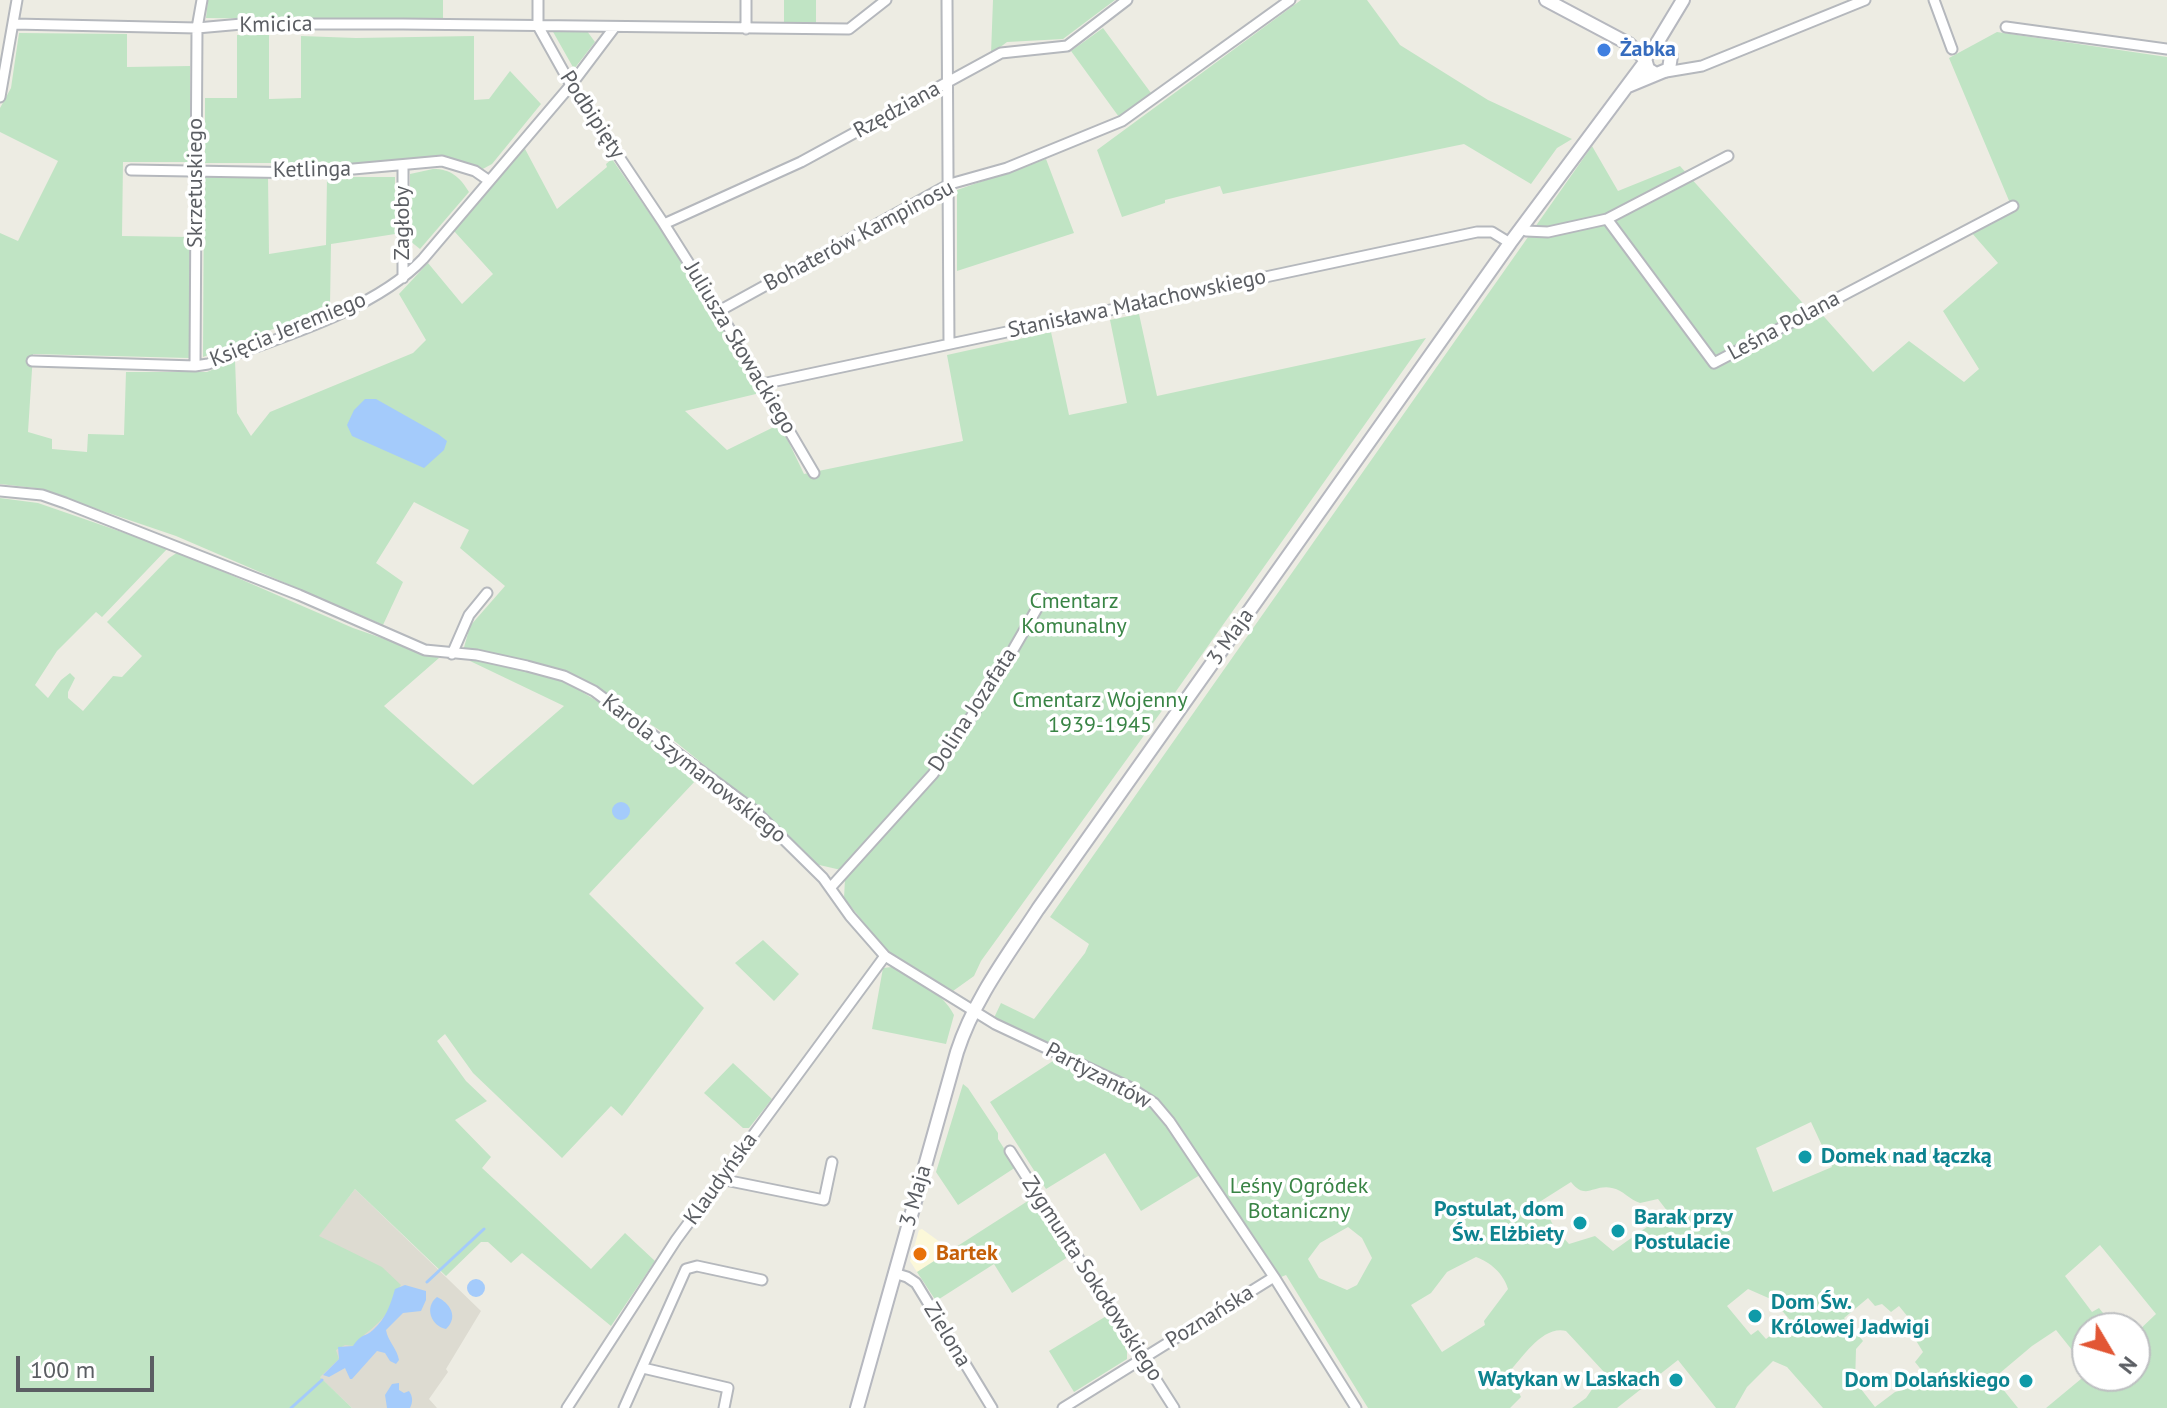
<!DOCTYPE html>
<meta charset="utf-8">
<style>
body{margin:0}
#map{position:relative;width:2167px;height:1408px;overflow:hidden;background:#edece3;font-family:"PT Sans",sans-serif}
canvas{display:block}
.north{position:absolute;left:2071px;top:1312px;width:80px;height:80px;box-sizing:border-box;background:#fff;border:2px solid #bdbfc1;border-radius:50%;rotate:128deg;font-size:22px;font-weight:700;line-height:32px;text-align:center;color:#5b5e63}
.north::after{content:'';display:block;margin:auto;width:28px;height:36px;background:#e25634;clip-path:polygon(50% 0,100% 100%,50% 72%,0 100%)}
.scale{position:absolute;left:16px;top:1356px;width:138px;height:36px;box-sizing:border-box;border:4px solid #5b5e63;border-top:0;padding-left:10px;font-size:24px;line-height:28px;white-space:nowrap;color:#5b5e63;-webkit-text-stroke:6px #fff;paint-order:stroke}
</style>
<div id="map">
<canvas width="2167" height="1408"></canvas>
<div class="north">N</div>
<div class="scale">100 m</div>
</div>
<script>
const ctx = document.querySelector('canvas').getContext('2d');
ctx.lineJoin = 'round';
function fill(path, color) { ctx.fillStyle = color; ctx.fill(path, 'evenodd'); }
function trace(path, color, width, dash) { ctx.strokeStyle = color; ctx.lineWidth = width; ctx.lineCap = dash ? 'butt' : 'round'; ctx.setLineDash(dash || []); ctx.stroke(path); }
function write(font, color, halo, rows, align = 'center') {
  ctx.font = font + ' "PT Sans",sans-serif'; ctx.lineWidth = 7; ctx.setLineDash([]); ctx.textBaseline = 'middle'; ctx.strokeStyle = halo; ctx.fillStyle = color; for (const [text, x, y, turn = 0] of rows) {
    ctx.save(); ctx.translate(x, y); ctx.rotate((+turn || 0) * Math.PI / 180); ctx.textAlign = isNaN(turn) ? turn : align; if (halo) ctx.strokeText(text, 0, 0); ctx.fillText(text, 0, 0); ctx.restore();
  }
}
const commercial = new Path2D(`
 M922,1229L951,1250L917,1272L910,1261L919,1230Z`);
const education = new Path2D(`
 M355,1189L481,1311L446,1369L448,1372L429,1399L437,1408H352L256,1316Z`);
const green = new Path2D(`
 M208,0H443V21L206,18Z
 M784,0H816V23H784Z
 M993,0H1115L1063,39L1007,42L991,54Z
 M1301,0H1367L1400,45L1488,100L1572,139L1557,148L1531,184L1464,144L1223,194L1220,186L1165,200V203L1122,217L1097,150Z
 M1103,28L1151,93L1119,117L1071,51Z
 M552,30L587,31L595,42L574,69Z
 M1997,32L2167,57V1408H2046L2087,1374L2135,1376V1334L2156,1314L2100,1245L2065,1276L2092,1312L2099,1308L2115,1328H2087V1362L2084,1365L2056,1330L2032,1346L1994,1378L2018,1408H1823L1787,1367L1773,1361L1747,1387L1735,1408H1716L1678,1360L1617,1408H1572L1586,1398L1604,1372L1566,1331C1543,1325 1523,1357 1509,1372L1521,1397L1510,1408H1368L1286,1275L1281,1277L1164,1108L993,1020L1001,1003L1034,1019L1085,953L1089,944L1050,917L1592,146L1618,191L1680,166L1809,310L1819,311L1873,372L1909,341L1964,382L1979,369L1943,311L1998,263L1971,232L2010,203L1949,58ZM1811,1122L1832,1167L1773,1192L1756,1148ZM1571,1182C1586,1201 1593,1184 1612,1188C1623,1190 1630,1200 1640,1203L1658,1199L1668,1212L1613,1251L1595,1236L1569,1244L1554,1227L1541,1201ZM1348,1227L1362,1238L1372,1258L1357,1285L1347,1290L1319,1278L1308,1259L1320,1243ZM1476,1257C1490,1262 1504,1274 1508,1289L1484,1321L1485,1325L1442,1352L1411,1305L1431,1293L1447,1272ZM1748,1289L1773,1300L1790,1320L1766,1339L1758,1330L1751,1335L1727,1306ZM1868,1298L1875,1306L1882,1304L1891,1312L1899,1306L1917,1328L1912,1334L1923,1352L1915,1362L1931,1382L1895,1392L1875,1407L1861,1389L1855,1385L1856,1349L1863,1341L1844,1318Z
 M19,33L127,34V67L190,66V162H123L122,236L190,237L189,358L33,354L28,432L52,439V449L87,452L88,434L124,435L126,372H207L235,360L237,413L251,436L270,412L413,353L426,340L399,294L428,263L462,304L493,274L454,231L524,147L557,209L607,167L606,164L612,159L679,256L760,393L685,411L727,450L780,424L804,474L963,441L947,355L1051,332L1069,415L1127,403L1110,320L1139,314L1157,396L1426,338L1174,694L981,961L974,976L953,991L900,961L886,950L844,898L845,879L907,811L903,802L841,870L815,864L755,805L708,768L667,735L582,680L463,651L470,626L505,586L460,548L469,530L414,502L376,563L403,582L383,625L176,536L35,488L0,484V233L18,241L58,161L0,132V108L11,88Z
 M237,35H269V99L301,98V36L356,38L474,36V100L489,99L510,71L541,104L492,164L479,171L451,160L395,163H205V98H237Z
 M1046,159L1074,233L957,271V190Z
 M433,169C451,169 460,177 469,192L420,249L410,241V174Z
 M204,176H268L269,254L326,245L327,177H395V234L331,244L330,306L203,357Z
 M0,498L38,503L168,548L102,617L96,612L57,651L35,685L48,698L61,680L70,673L75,678L68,692V698L83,711L113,676L122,677L142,656L107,622L169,558L178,552L353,628L439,658L384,706L473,785L564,706L470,661L475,658L559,678L635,724L702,778L697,779L589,894L704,1008L622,1116L611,1106L562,1158L473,1073L445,1034L437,1041L466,1081L487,1101L455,1120L491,1157L482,1168L591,1269L625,1233L655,1261L611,1326L522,1253L511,1263L488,1242H481L446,1276L355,1189L319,1236L382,1267L401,1285C394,1293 393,1305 386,1314C376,1328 363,1333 354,1346L345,1345L336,1350L339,1359L320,1377L352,1408H0Z
 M763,940L799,974L774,1001L735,963Z
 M892,967C915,980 941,990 954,1015L946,1044L872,1029L883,968Z
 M1059,1057L1123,1087L1161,1113L1200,1175L1141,1211L1105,1153L1046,1189L990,1102Z
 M733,1063L772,1099L749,1128H743L704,1093Z
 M963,1084L968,1088L998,1133V1139L1016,1167L958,1205L936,1172Z
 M1034,1197L1071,1255L1012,1293L994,1264L936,1301L917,1272Z
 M1108,1315L1127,1346V1359L1074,1392L1049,1351Z`);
const water = new Path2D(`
 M365,399H376L438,434L447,441L444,450L424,468L352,436L347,425L354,410Z
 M612 811a9 9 0 1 1 18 0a9 9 0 1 1-18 0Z
 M467 1288a9 9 0 1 1 18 0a9 9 0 1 1-18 0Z
 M405,1285L426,1291V1300L421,1311L403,1313L386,1330C388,1342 397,1348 399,1360L396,1364L390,1361L385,1353L377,1351L352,1379H350L345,1368L329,1377L323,1375L339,1359L338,1347L353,1346C363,1332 364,1338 373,1330C386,1318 390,1306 395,1289Z
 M437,1297C450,1303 459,1317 446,1329C431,1326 424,1307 437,1297Z
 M399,1383V1390L404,1393L409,1391C413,1397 413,1402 410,1408H387L385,1395L392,1384Z`);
const stream = new Path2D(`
 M427,1282L484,1229
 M291,1408L322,1380`);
const street = new Path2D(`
 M538,0V26L571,85L664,224L719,311L814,473
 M746,0V29
 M947,0L949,344
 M1934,0L1952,49
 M14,24L197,28L242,24H403L849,29L886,0
 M2006,27L2167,49
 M1666,72L1702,66L1865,0
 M0,97L17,0
 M131,170L309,173L442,161L475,171L488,180
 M1607,219L1714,363L2013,206
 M664,224L801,162L1001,53L1067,46L1127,0
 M1526,231L1548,232L1607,219L1728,156
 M403,278V167
 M719,311L950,184L1007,168L1122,121L1290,0
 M32,361L195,366L208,364C275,339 374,311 423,259L571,85L614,28
 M195,366L197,28L202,0
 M762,384L1477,232H1492L1510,243
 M0,491L42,495L65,503L299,595L425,650L477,655L527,666L564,676L594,691L755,811L823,878L850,916L885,956L995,1024L1129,1087L1154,1103L1170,1122L1274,1277L1356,1408
 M452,654L469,615L487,593
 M831,887L933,774L995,681L1043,598
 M1010,1151L1174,1408
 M720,1179L824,1200L832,1162
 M894,1273L907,1277L916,1283L992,1408
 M643,1368L728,1388L724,1408
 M567,1408L676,1240L885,956
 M624,1408L686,1269L697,1266L762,1280
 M1063,1408L1274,1277`);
const secondary = new Path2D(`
 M1546,0L1629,44L1645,59
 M1654,48L1683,0
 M1628,86L1669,69L1671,56L1660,47L1651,50L1645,59L1648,69L1656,74
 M857,1408L957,1052C974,999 1008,955 1038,909L1510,243L1645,62`);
const markers = [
 [1604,50,8,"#3f7fe0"],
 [1805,1157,8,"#0f9aa8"],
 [1580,1223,8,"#0f9aa8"],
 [1618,1231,8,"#0f9aa8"],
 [920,1254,8,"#e8710a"],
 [1755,1316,8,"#0f9aa8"],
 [1676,1380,8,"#0f9aa8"],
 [2026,1381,8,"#0f9aa8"]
];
const streetNames = [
 ["Kmicica",276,25,-1],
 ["Rzędziana",897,110,-29],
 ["Podbipięty",592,115,57],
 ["Ketlinga",312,170,-1],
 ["Skrzetuskiego",196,183,-90],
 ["Zagłoby",403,223,-90],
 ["Bohaterów Kampinosu",859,236,-28],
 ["Stanisława Małachowskiego",1137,304,-12],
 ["Leśna Polana",1784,326,-28],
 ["Księcia Jeremiego",288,330,-22],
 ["Juliusza Słowackiego",740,348,59],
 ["3 Maja",1231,637,-55],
 ["Dolina Jozafata",973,710,-57],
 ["Karola Szymanowskiego",694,769,38],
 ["Partyzantów",1098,1076,28],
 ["Klaudyńska",721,1179,-54],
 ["3 Maja",916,1196,-74],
 ["Zygmunta Sokołowskiego",1092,1279,57],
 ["Poznańska",1210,1317,-32],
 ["Zielona",947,1335,59]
];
const shopNames = [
 ["Żabka",1620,50]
];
const parkNames = [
 ["Cmentarz",1074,602],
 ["Komunalny",1074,627],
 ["Cmentarz Wojenny",1100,701],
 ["1939-1945",1100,726],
 ["Leśny Ogródek",1299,1187],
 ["Botaniczny",1299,1212]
];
const cultureNames = [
 ["Domek nad łączką",1821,1157],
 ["Postulat, dom",1564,1210,"right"],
 ["Św. Elżbiety",1564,1235,"right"],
 ["Barak przy",1634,1218],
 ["Postulacie",1634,1243],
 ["Dom Św.",1771,1303],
 ["Królowej Jadwigi",1771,1328],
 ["Watykan w Laskach",1660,1380,"right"],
 ["Dom Dolańskiego",2010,1381,"right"]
];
const foodNames = [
 ["Bartek",936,1254]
];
fill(commercial, '#fcf8d9');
fill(education, '#dddbd1');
fill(green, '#c0e4c4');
fill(water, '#a4cbfb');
trace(stream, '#a4cbfb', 3);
trace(street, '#b5b8bd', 13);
trace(secondary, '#b6b8bf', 16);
trace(street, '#fff', 9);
trace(secondary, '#fff', 12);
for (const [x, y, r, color] of markers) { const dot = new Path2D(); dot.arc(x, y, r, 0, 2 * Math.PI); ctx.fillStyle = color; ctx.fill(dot); trace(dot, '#fff', 3); }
write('22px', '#5b5e63', '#fff', streetNames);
write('bold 22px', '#366cbe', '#fff', shopNames, 'left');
write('22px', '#398445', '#fff', parkNames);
write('bold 22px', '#0d838f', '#fff', cultureNames, 'left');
write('bold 22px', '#c56008', '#fff', foodNames, 'left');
</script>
